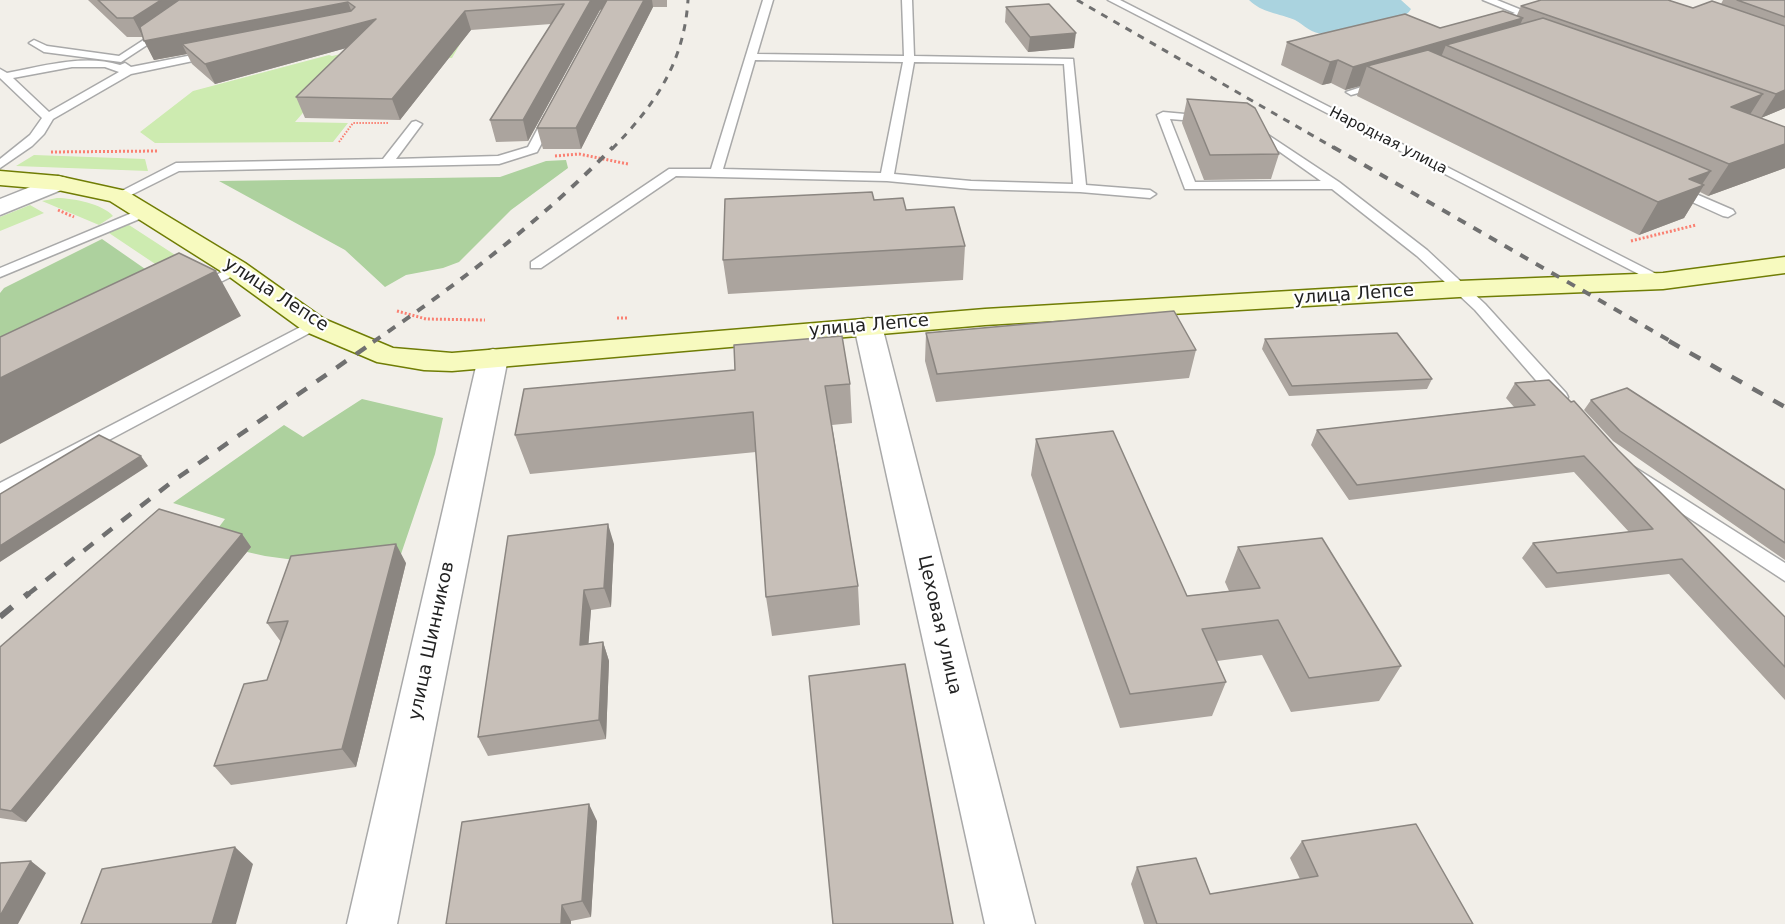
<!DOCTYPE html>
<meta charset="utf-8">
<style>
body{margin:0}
canvas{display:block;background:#f2efe9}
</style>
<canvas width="1785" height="924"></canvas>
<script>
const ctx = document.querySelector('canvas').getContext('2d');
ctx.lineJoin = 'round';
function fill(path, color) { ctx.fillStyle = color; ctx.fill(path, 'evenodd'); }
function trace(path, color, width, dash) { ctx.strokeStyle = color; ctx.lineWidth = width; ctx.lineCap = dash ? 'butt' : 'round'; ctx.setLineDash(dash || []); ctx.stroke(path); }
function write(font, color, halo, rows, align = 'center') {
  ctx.font = font + ' "DejaVu Sans",sans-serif'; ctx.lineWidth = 4.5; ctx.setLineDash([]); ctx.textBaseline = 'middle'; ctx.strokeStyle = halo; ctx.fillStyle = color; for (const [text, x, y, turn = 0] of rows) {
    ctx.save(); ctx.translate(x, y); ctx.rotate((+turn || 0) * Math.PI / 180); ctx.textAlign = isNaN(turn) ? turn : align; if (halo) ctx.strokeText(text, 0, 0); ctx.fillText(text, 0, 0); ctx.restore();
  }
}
const grass = new Path2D(`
 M463,39L452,58L348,61L295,122L348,123L333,142L155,143L140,132L193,91L329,55L332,56L386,44Z
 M34,155L145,159L148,171L16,166Z
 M57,198C73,198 103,204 113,216L99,225L42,201Z
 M30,205L44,213L0,231V217Z
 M129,225L209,277L188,286L106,231Z`);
const forest = new Path2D(`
 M566,160L568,168L511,210L459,262L443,268L406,275L385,287L345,250L219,181L500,177L546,161Z
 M102,239L171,287L0,367V293L4,288Z
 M362,399L443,418L435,454L400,557L361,569L265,556L207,543L225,519L173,503L284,425L303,437Z`);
const water = new Path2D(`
 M1249,0H1401L1411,9C1403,25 1342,34 1324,34C1312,34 1304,25 1295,20C1279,13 1262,13 1249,0Z`);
const pathFar1 = new Path2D(`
 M339,142L353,123H388`);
const path = new Path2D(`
 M51,152L158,151
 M555,156L579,154L628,164
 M58,210L74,217
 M1631,241L1696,225
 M397,311L426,319L485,320
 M617,318H629`);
const service = new Path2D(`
 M763,0H773L757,54L904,56L902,0H912L914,56L1073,59L1086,185L1150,190L1156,194L1150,198L1080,192L971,189L887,181L676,176L541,268H531V262L669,169H711ZM755,60L903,62L881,173L723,169ZM914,62L1064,64L1073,184L971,181L894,174Z
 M1108,0H1120L1670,281L1663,285L1658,284Z
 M1483,0H1497L1529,13L1503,21V17L1515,13Z
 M162,28L170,30L121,62L44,52L29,43L34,40L47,46L119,56Z
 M213,51L217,52V56L131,74L53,119L44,134L32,146L0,168V159L30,135L42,118L0,78V69L7,73C44,66 84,54 120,65L125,63L131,67ZM72,67H105L119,72L49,112L13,78Z
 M1383,80L1388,83L1387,85L1351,95L1346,92Z
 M551,112L557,115L537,152L499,164L179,171L123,199H113L112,196L176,163L383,159L412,122L416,121L422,124L396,159L498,156L528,147L545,115Z
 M1163,112L1207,116L1213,119L1207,122L1170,119L1195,182L1321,181L1249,130L1247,128L1253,125L1339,182L1427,250L1485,304L1566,393L1568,397L1566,401H1554L1475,310L1417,256L1332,189H1185L1157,115Z
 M1675,185L1733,210L1735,213L1728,217L1723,216L1670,192V186Z
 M144,208L151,212L149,215L0,277V268Z
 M236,265L243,269L241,272L202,291L197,292L190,288Z
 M314,320L322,325L319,328L0,498V483Z
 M1634,467L1785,563V581L1628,478L1625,473L1628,468Z`);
const minor = new Path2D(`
 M58,176L66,178L70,183L66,188L0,215V199Z
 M868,318L878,320L882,326L1035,924H985L854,326L858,320Z
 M493,349L503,352L508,358L397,924H347L478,358L483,352Z`);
const secondary = new Path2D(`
 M0,171L58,176L126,191L245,263L324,319L393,348L452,353L985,309L1459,281L1663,273L1785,257V273L1663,289L1459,297L985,325L452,371L424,370L377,362L304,331L227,275L110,201L58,190L0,185Z`);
const railFar3 = new Path2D(`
 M1077,0L1336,149
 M612,149C655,105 684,63 688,0`);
const railFar2 = new Path2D(`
 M1333,147L1672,342
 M373,342C458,284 541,221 613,147`);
const railFar1 = new Path2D(`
 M1669,341L1785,407
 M27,595L173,481L375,341`);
const rail = new Path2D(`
 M0,617L29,593`);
const wall = new Path2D(`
 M88,0H667V7H653L581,149H543L537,128L602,9L600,10L528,141L496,142L490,120L551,24L471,30L400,120L305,118L296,97L346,48L215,84L192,64L187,54L154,60L143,37H127Z
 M1723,0H1785V108L1761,118L1785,127V168L1708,196L1700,192L1684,218L1639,235L1357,96L1360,86L1345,90L1331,83L1322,85L1281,65L1287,42L1440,28L1517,15L1521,6L1693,8L1721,4Z
 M1006,7L1074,48L1028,52L1005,22Z
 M1187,99L1279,154L1271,179L1204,180L1182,123Z
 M874,200L965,246L963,280L728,294L723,260Z
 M926,333L1196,350L1189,378L936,402L925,361Z
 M1265,339L1432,379L1427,389L1289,396L1262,349Z
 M1515,383L1618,450L1785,617V700L1669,574L1546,588L1522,558L1533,543L1629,532L1574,472L1349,500L1311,445L1317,430L1514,407L1506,398Z
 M850,384L852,423L832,425L858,586L860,625L772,636L766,597L756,452L530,474L515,435L524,389Z
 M1591,400L1785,490V560L1613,441L1584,410Z
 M1036,439L1187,596L1229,591L1225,582L1238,547L1401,666L1379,701L1291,712L1262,655L1217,661L1226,682L1212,716L1120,728L1031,475Z
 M242,534L251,547L26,822L0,818V647Z
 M614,544L611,607L591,610L588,644L603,642L609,661L606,739L488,756L478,737Z
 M406,563L356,767L231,785L214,766L267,680L281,642L267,623Z
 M597,821L591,917L571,921V924H446Z
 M1302,841L1473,924H1144L1131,884L1137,867L1210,894L1300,879L1290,858Z`);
const shadedWall = new Path2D(`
 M161,0H186L143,37L133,18Z
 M591,0H607L608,6L600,10L528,141L523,120Z
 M644,0H652L653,7L581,149L576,128Z
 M348,2L355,21L182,44L187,54L154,60L144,41Z
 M465,11L471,30L400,120L392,99Z
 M1523,18L1514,40L1446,45L1439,62L1367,66L1360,86L1345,90L1353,67Z
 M376,19L383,38L215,84L205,64Z
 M1076,33L1074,48L1028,52L1030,37Z
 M1338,60L1331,83L1322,85L1330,62Z
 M1785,90V108L1761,118L1776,94Z
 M1763,94L1744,124L1731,107Z
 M1785,144V168L1708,196L1729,164Z
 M1711,171L1701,186L1704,185L1684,218L1639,235L1658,202L1689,179Z
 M216,271L241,316L0,444V378Z
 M141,456L148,466L0,562V546Z
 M608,524L614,544L611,607L604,588Z
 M242,534L251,547L26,822L11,811Z
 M396,544L406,563L356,767L342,749Z
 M584,590L591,610L587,664L580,645Z
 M603,642L609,661L606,739L599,720Z
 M589,804L597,821L591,917L582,901Z
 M235,847L253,864L236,924H212Z
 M31,861L46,873L18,924H0V916Z
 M562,905L571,921V924H561Z`);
const building = new Path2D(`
 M98,0H161L133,18H117Z
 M179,0H591L523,120H490L564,4L465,11L392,99L296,97L376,19L205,64L182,44L351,11L355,7L348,2L144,41L140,27Z
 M607,0H644L576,128H537Z
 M1541,0H1668L1693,8L1712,1L1785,26V90L1776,94L1521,6Z
 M1737,0H1785V17Z
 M1049,4L1076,33L1030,37L1006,7Z
 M1503,11L1523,18L1353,67L1338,60L1330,62L1287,42L1405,14L1440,28Z
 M1543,18L1763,94L1731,107L1785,127V144L1729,164L1446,45Z
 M1428,50L1711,171L1689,179L1704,185L1658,202L1367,66Z
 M1187,99L1247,103L1255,108L1279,154L1210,155Z
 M872,192L874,200L903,198L906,210L954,207L965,246L723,260L725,199Z
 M179,253L216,271L0,378V337Z
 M1174,311L1196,350L937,374L926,333Z
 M1397,333L1432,379L1292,386L1265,339Z
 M842,336L850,384L825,386L858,586L766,597L753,412L515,435L524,389L735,370L734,345Z
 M1549,380L1571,402L1574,401L1618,450L1785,617V667L1682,559L1557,573L1533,543L1653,529L1584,456L1357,485L1317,430L1535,405L1515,383Z
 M1627,388L1785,490V543L1620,431L1591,400Z
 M1113,431L1187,596L1260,588L1238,547L1322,538L1401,666L1309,678L1278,620L1202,629L1226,682L1130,694L1036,439Z
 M99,435L141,456L0,546V494Z
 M159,509L242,534L11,811L0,809V647Z
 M608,524L604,588L584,590L580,645L603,642L599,720L478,737L508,536Z
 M396,544L342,749L214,766L244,684L267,680L288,621L267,623L291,556Z
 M905,664L953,924H833L809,676Z
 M589,804L582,901L562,905L561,924H446L462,822Z
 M1416,824L1473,924H1157L1137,867L1196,858L1210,894L1318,876L1302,841Z
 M235,847L212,924H81L102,869Z
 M31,861L0,916V863Z`);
const farStreetnames = [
 ["Народная улица",1388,141,27]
];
const streetNames = [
 ["улица Лепсе",276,295,33],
 ["улица Лепсе",1354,295,-4],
 ["улица Лепсе",869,326,-5],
 ["Цеховая улица",939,625,77],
 ["улица Шинников",432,641,-78]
];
fill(grass, '#cdebb0');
fill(forest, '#add19e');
fill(water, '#aad3df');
trace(service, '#a9a9a9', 3);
trace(minor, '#a9a9a9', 3);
trace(secondary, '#707d05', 3);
trace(pathFar1, '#fa8072', 2, [1.5, 1.5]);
trace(path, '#fa8072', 3, [2, 2]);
fill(service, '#fff');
fill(minor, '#fff');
fill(secondary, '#f7fabf');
trace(railFar3, '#707070', 3, [7, 7]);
trace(railFar2, '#707070', 4, [9, 9]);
trace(railFar1, '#707070', 4.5, [12, 12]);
trace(rail, '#707070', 6, [16, 16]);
fill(wall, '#aba49e');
fill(shadedWall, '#8b8681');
fill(building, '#c7bfb8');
trace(building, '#8b8681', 1.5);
write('15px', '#222', '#fff', farStreetnames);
write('18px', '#222', '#fff', streetNames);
</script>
